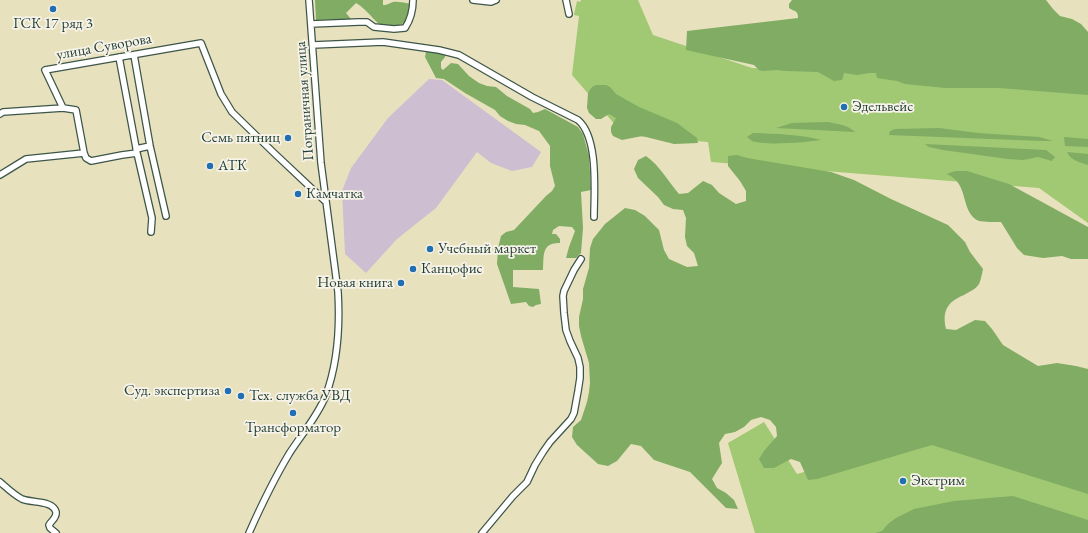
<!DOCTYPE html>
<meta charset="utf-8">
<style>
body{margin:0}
canvas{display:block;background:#e8e1be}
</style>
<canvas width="1088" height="533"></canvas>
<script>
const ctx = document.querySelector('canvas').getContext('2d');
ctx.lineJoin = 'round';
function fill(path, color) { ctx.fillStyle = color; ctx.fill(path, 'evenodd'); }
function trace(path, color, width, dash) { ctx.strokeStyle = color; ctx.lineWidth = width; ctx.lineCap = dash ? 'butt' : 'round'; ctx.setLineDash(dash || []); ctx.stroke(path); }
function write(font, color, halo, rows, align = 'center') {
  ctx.font = font + ' "EB Garamond",serif'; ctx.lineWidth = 3.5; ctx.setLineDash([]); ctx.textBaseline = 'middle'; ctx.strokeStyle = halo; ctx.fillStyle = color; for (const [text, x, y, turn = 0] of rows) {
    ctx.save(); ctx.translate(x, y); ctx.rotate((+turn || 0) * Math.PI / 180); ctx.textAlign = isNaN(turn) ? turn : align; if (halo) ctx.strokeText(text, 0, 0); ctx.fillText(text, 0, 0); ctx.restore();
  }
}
const industrial = new Path2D(`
 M429,79L442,80L541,152L532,167L512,171L491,163L477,152L436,208L397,239L366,273L345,254L342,191L351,168L388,118Z`);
const green = new Path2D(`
 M581,0H638L653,35L752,68L1088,79V223L1039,188L711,162L708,142L624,135L572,75L579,16L574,15L577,1L580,2Z
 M764,422L797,474L935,434L1088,489V533H755L728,443Z`);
const forest = new Path2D(`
 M315,0H383V5C388,5 389,3 393,2C398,1 405,3 411,4C410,8 410,15 407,19C403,27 386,29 379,24C371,17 365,8 356,3L346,13L351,19L316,20Z
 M792,0H1046L1053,9L1060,16L1072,19L1081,24L1088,32V95L999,88H945L905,84L897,81L877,78L876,73H869L857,75L844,73L842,80L834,81L818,72L786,71L776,70L763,71L759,70L754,65L686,50L687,31L798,18C798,10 795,12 789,8V4Z
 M430,51L445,54V57L441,62V68L443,70L451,63L458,64L469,76L479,83L487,86L496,87L507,96L530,109L533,113L538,112L545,109L578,127L583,134L589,156L591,190L581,192L583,228L581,253L576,258H566L569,247L575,231L572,227L559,226L553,230L552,234H556L560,239V243C541,242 544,257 543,270H513V287L539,289L541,304L536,305L533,307L529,306L526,302L511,304L497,264L498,248L501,236L506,232L514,230L546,196L552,191L555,186L550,166V146L539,131L525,125L516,124L508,121L500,116L495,110L465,93L444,79L436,78L425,57L426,52Z
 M596,85H606L610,87L616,94L639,107L677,123L697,138L698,143L674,144L642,136L622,140L613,136L611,132V127L616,118L609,114L601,119H596L589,113L587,108L588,93L592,87Z
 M828,122C838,124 848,125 855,132L776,128L792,123Z
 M939,128L978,133L1039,137L1053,141H1042L889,135L890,131L895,129Z
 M753,133C776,134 799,134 821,140C806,142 767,146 752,141C751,140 748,138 747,137Z
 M1064,137L1088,139V147L1065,146Z
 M925,144L1046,150L1055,157L1052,161L1038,157L1023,160L1008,159L943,150L929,147Z
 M1067,152L1088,154V165C1080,162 1071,161 1067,152Z
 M737,155L747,158L831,172L854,180L891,199L948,225L965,242L970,252L983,269C982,273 981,280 979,284C976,289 969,292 964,295C947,302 942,311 946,329L956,330L975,320L985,321L992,329L1003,345L1038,366L1057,363L1076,366L1088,369V494L932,445L817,479L808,480L800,462L791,459L774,468H764L759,459L764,451L777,436L776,427L770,420L761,417L751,420L744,427L735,432L725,434L719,443L722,463L712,479L717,488L726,493L734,500L738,509L726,508L690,472L654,460L641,446L631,444L617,461L608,466L598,464L577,445L572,437L573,427L581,420L587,402L589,392L590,383L589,363L581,336L579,326V317L583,299V289L589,268L590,248L593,239L605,224L625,208L635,210L645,216L659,230L664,250L669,259L687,267L698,266L694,253L687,246L685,237L686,218L683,210L673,209L664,205L658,197L638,178L634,169L638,160L646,156C660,166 668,181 679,194L688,193L703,181L712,185L719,193L736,204L746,201V191L740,181L728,166V156Z
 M955,171H967L1009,184L1088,227V259H1071L1062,256L1043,258L1024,255L1017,248L1001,222C996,222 983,222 979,221C965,215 966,197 960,186C957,180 953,177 947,174Z
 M1013,496L1088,520V533H875L882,531L888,524L896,518L914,509L954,501Z`);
const minor = new Path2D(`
 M473,0L491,2L496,0
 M566,0L569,14
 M311,24L359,22H367L374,27L394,29L405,28C411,19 413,10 413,0
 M313,45L383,42L439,50L459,55L532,97L578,120C599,138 594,192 594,217
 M134,55L150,146L166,216
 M119,57L137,153L152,218L151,232
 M63,108L76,110L84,153L86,158L91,161L122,155L137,153
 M0,114L3,112L63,108L45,70L201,43L221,94L232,112L273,152L325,201
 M136,149L150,146
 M0,175L26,159L84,153
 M0,482C7,488 14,495 22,499C31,503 53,500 56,512C57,518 51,521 49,525L50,528L56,533
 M249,533C261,506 274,479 289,454C301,435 318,416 326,395C338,362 340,326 338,292L321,163L309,0
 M482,533L513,496L527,482L535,465L543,452L550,442L571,419L574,413L578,391L580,378V367L578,358L570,341L566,330L564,313L563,296L564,291L574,270L581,259`);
const markers = [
 [53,9,4,"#1f6fb2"],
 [844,107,4,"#1f6fb2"],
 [288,138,4,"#1f6fb2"],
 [210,166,4,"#1f6fb2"],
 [298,194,4,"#1f6fb2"],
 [430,249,4,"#1f6fb2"],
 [413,269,4,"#1f6fb2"],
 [401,283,4,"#1f6fb2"],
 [228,391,4,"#1f6fb2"],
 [241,396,4,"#1f6fb2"],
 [293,413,4,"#1f6fb2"],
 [903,481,4,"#1f6fb2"]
];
const poiNames = [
 ["ГСК 17 ряд 3",53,24,"center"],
 ["Эдельвейс",852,107],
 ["Семь пятниц",280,138,"right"],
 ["АТК",218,166],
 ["Камчатка",306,194],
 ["Учебный маркет",438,249],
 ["Канцофис",421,269],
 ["Новая книга",393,283,"right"],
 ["Суд. экспертиза",220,391,"right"],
 ["Тех. служба УВД",249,396],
 ["Трансформатор",293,428,"center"],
 ["Экстрим",911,481]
];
const streetNames = [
 ["улица Суворова",104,47,-10],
 ["Пограничная улица",305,101,-94]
];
fill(industrial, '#cebed2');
fill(green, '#a1c872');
fill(forest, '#80ac64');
trace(minor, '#3d5649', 8);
trace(minor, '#fff', 5.5);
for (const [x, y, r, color] of markers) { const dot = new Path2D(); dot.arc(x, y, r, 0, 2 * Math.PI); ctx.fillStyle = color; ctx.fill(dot); trace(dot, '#f7f3e8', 1.5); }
write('15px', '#1f3d34', '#f7f3e8', poiNames, 'left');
write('15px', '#1f3d34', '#f7f3e8', streetNames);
</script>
